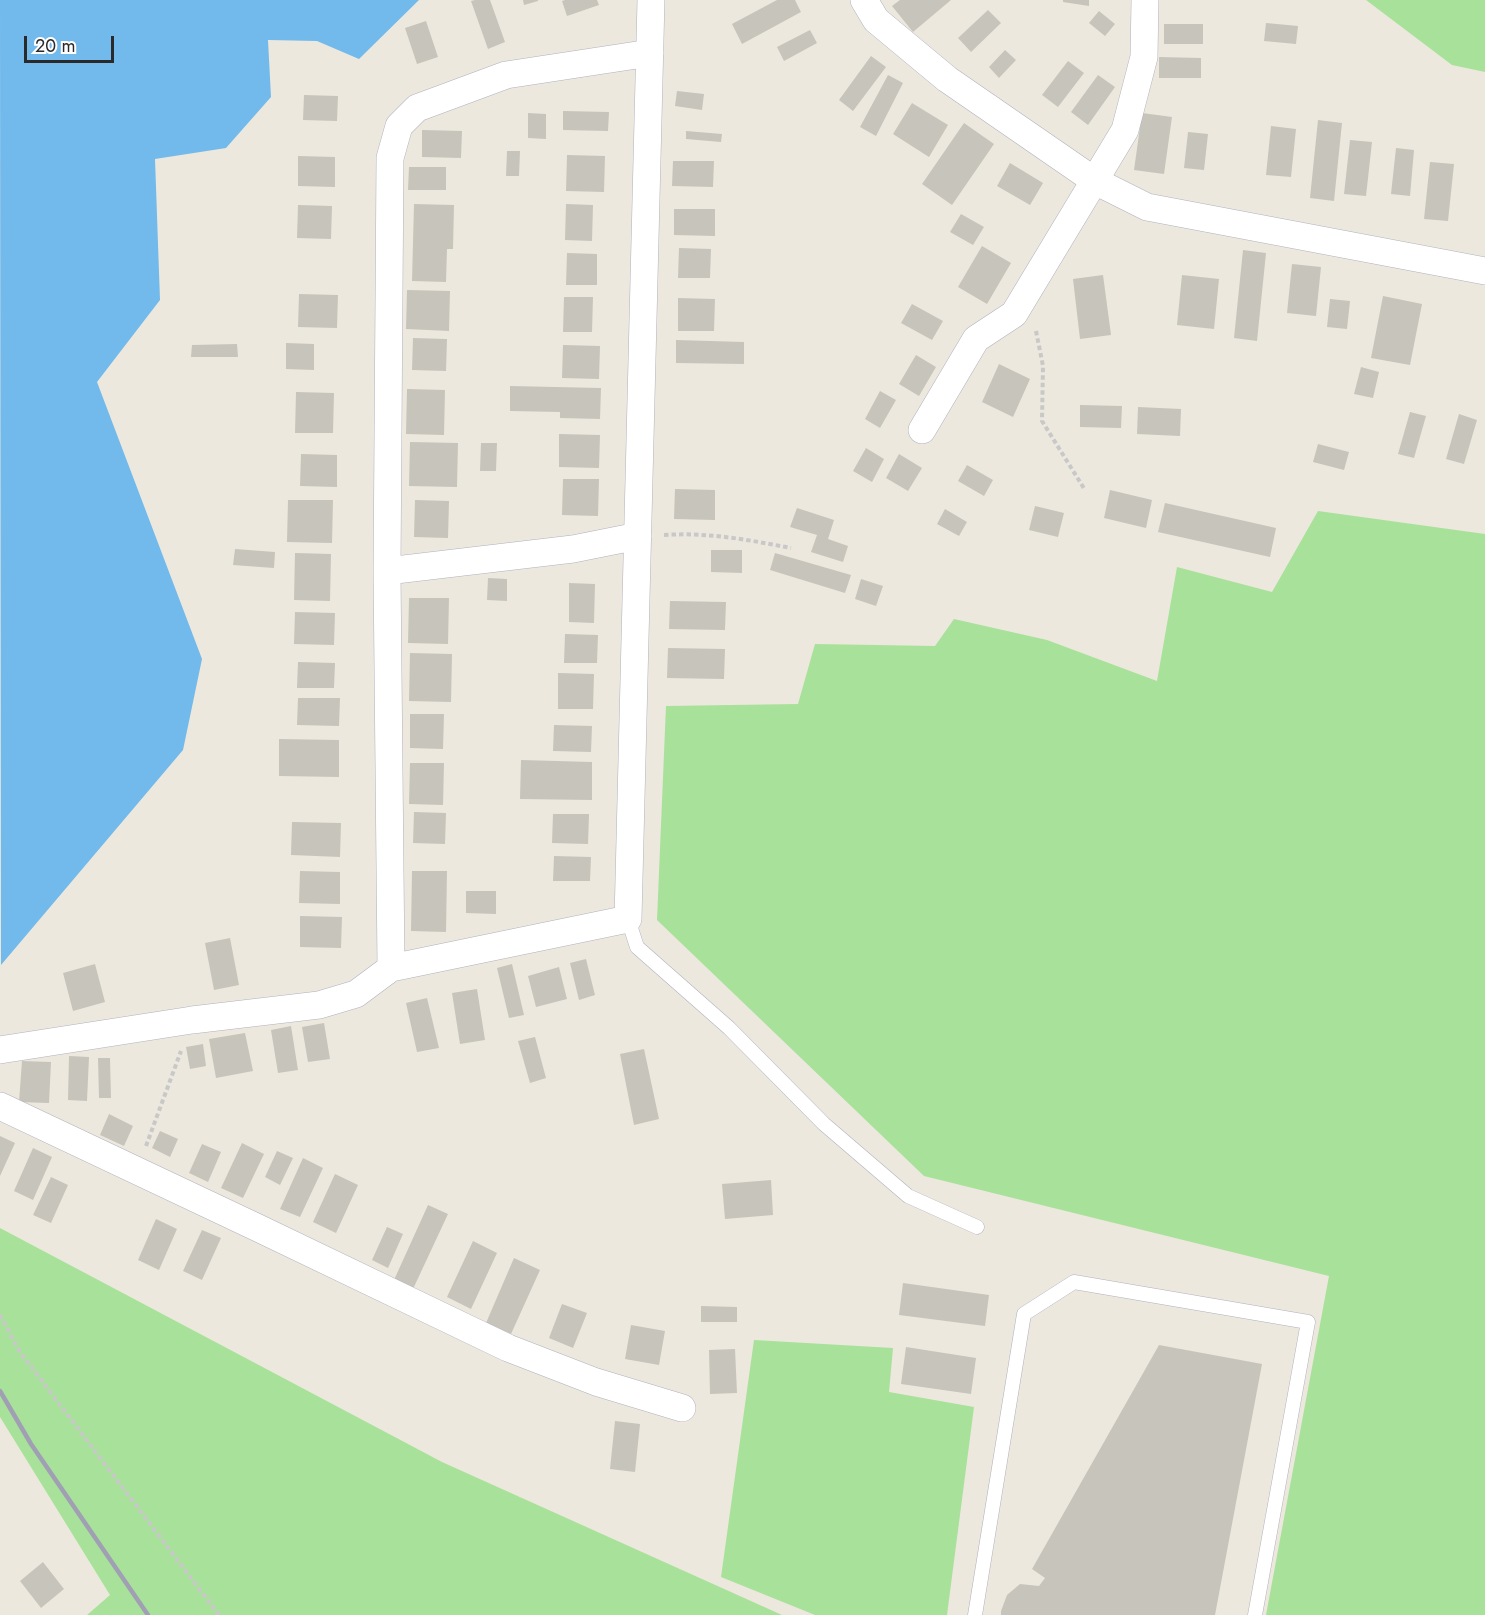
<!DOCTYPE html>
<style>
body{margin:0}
#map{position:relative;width:1485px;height:1615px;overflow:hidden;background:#ece8dd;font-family:Jost,sans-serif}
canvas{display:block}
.scale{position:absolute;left:24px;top:36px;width:90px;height:27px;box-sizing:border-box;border:3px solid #2a2a2a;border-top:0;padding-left:8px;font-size:18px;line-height:21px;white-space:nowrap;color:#2a2a2a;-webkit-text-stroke:4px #fff;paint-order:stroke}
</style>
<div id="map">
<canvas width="1485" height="1615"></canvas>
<div class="scale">20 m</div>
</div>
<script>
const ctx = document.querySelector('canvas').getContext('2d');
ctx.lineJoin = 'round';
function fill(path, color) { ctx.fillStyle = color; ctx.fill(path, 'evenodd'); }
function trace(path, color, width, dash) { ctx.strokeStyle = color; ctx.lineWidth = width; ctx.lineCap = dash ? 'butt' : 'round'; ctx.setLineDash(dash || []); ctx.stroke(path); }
const green = new Path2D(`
 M1366,0H1485V72L1452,65Z
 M1318,511L1485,534V1615H1266L1329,1276L924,1176L657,920L666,706L798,704L815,644L935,646L954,619L1047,640L1157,681L1177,567L1272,592Z
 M0,1228L442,1462L782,1615H87L110,1595L0,1417Z
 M754,1340L893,1348L889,1392L974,1407L947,1615H815L721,1577Z`);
const water = new Path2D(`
 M0,0H419L359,59L317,41L268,40L271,97L226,148L155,159L160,300L97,382L202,659L183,750L1,965Z`);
const building = new Path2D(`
 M475,0H490L505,42L488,49L471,1Z
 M523,0H538V1L524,5Z
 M565,0H597L599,5L567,16L562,1Z
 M777,0H795L801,12L742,44L732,24Z
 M900,0H951L913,32L892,6Z
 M1063,0H1089V6L1063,2Z
 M988,10L1001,23L971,52L958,38Z
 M1099,11L1115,24L1105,36L1089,23Z
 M426,21L438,57L417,64L405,28Z
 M1266,23L1298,26L1296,44L1264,41Z
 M1164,24H1203V44H1164Z
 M810,30L817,43L784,61L777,47Z
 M1005,50L1016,60L999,78L989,67Z
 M871,56L886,67L853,111L839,100Z
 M1159,57L1201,58V78H1159Z
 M1068,61L1084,73L1058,107L1042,95Z
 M888,75L903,83L876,136L860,127Z
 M1098,75L1115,87L1088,125L1071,112Z
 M677,91L704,94L702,110L675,106Z
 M304,95L338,96L337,121L303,120Z
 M912,103L948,125L929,157L893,134Z
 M563,111L609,112L608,131L563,130Z
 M528,113L546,114V139L528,138Z
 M1142,113L1172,117L1164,174L1134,170Z
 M1318,120L1342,123L1334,201L1310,198Z
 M964,123L994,144L952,205L922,184Z
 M1271,126L1296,129L1291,177L1266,175Z
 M422,130L462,131L461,158L422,157Z
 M686,131L722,134L721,142L686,139Z
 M1188,132L1208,134L1204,170L1184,168Z
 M1350,140L1372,142L1366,196L1344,194Z
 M1396,148L1414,150L1410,196L1391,194Z
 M507,151H520L519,176H506Z
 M567,155L605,156L604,192L566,191Z
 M298,156L335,157V187L298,186Z
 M673,161H714L713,187L672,186Z
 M1430,162L1454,164L1448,221L1424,219Z
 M1010,163L1043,183L1030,205L997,186Z
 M409,167H446V190H408Z
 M414,204L454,205L453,249H447L446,282L412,281Z
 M566,204L593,205L592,241L565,240Z
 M298,205L332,206L331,239L297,238Z
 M674,209H715V236L674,235Z
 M961,214L984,227L973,245L950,232Z
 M982,246L1011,263L987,304L958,287Z
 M679,248L711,249L710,278H678Z
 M1243,250L1266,253L1257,341L1234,338Z
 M567,253L597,254V285H566Z
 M1292,264L1321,267L1316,316L1287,313Z
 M1103,275L1111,335L1080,339L1073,279Z
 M1182,275L1219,279L1214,329L1177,325Z
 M407,290L450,291L449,331L406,329Z
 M299,294L338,295L337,328L298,327Z
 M1383,296L1422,304L1410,365L1371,358Z
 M564,297H593L592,332H563Z
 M678,298L715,299L714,331H678Z
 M1330,299L1350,301L1347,329L1327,327Z
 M912,304L943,321L932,340L901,323Z
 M413,338L447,339L446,371L412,370Z
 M676,340L744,342V364L676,363Z
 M286,343L314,344V370L286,369Z
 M237,344L238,357H191L192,345Z
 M563,345L600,346L599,379L562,378Z
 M916,355L936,367L919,396L899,384Z
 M999,364L1030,379L1013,417L982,402Z
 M1361,367L1379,372L1373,398L1354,394Z
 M510,386L601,388L600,419L560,418V412L510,411Z
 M407,389L445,390L444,435L406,434Z
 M880,391L896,400L880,428L865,419Z
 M296,392L334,393L333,433H295Z
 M1080,405L1122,406L1121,428L1080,427Z
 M1138,407L1181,409L1180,436L1137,434Z
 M1410,412L1426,416L1414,458L1398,454Z
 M1459,414L1477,420L1464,464L1446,459Z
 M559,434L600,435L599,468L559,467Z
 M410,442L458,443L457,487L409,486Z
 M481,443H497L496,471H480Z
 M1318,444L1349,452L1344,470L1313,462Z
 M866,448L884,459L872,482L853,471Z
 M301,454L337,455V487L300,486Z
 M899,454L922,468L908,491L886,478Z
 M967,465L993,480L984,496L958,481Z
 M563,479H599L598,516L562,515Z
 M675,489L715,490V520L674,519Z
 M1110,490L1152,500L1146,528L1104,518Z
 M288,500H333L332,543L287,542Z
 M415,500L449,501L448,538L414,537Z
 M1165,503L1276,528L1270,557L1158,532Z
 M1035,506L1064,513L1058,537L1029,530Z
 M797,508L834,520L828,539L848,546L843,562L811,552L817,535L790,527Z
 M945,509L967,522L959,536L937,524Z
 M235,549L275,552L274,568L233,565Z
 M711,550H742V573L711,572Z
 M295,553L331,554L330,601L294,600Z
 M775,553L851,575L845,593L770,570Z
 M488,578L507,579V601L487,600Z
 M861,579L883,586L876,606L855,599Z
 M569,583L595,584L594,623L569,622Z
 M409,598H449L448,644L408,643Z
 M670,601L726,602L725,630L669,629Z
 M295,612L335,613L334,645L294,644Z
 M565,634L598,635L597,663H564Z
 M668,648L725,649L724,679L667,678Z
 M410,653L452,654L451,702L409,701Z
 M298,662L335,663L334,688H297Z
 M558,673L594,674L593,709H558Z
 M298,698H340L339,726L297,725Z
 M410,714H444L443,749L410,748Z
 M554,725L592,726L591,752L553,751Z
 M279,739L339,740V777L279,776Z
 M521,760L592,762V800L520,799Z
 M410,763H444L443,805L409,804Z
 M414,812L446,813L445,844L413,843Z
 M553,814H589L588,844L552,843Z
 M292,822L341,823L340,857L291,855Z
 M554,856L591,857L590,881H553Z
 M300,871L340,872V904L299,903Z
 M412,871H447L446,932L411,931Z
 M466,891H496V914L466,913Z
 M300,916L342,917L341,948L300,947Z
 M230,938L239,985L214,990L205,943Z
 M586,959L595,995L579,1000L570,963Z
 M95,964L105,1002L73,1011L63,973Z
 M512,964L524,1015L509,1018L497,968Z
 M559,967L567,999L536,1007L528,976Z
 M477,989L485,1040L460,1044L452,993Z
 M427,998L439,1048L417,1052L406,1003Z
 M324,1023L330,1059L308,1062L302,1027Z
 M291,1026L298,1070L278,1073L271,1030Z
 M245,1033L253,1071L216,1078L209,1039Z
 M535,1037L546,1078L530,1083L518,1041Z
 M203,1044L206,1066L190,1069L186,1047Z
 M644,1049L659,1119L634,1125L620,1054Z
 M69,1056L89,1057L87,1101L68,1100Z
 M98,1058H110L111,1098H99Z
 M22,1061L51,1062L49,1103L19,1102Z
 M109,1114L133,1126L124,1146L100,1135Z
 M160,1131L178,1139L170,1157L152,1148Z
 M0,1136L15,1143L0,1176Z
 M242,1143L264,1154L243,1198L221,1188Z
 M202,1144L221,1152L208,1182L189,1173Z
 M33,1148L52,1157L33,1200L14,1191Z
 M277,1151L293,1158L280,1185L265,1177Z
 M303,1158L323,1168L300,1217L280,1209Z
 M335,1174L358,1185L336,1233L313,1222Z
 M51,1177L68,1185L51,1223L33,1215Z
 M771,1180L773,1215L725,1219L722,1184Z
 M428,1205L448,1214L413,1289L394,1280Z
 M156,1219L177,1229L159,1270L138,1260Z
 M387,1227L403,1234L388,1268L372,1260Z
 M202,1230L221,1238L202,1280L183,1271Z
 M473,1241L497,1253L471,1309L447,1297Z
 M514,1258L540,1270L511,1334L486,1323Z
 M903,1283L989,1295L985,1326L899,1315Z
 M562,1304L587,1313L573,1348L549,1338Z
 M701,1306L737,1307V1322H701Z
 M631,1325L665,1331L659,1365L625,1359Z
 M1159,1345L1262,1364L1215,1615H1001V1611L1007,1595L1020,1584L1039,1586L1045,1578L1032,1569Z
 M906,1347L976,1358L971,1394L901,1384Z
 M735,1349L737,1393L710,1394L709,1350Z
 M615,1421L640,1424L635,1472L610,1469Z
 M43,1562L64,1589L41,1608L20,1581Z`);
const path = new Path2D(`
 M1036,331L1043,366L1042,421L1085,490
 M664,535C708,532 749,540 791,548
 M146,1146L181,1051
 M0,1315L20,1352L219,1615`);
const lane = new Path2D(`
 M628,919L637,947L729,1028L824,1124L908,1196L977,1227
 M975,1615L1024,1314L1074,1282L1308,1322L1255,1615`);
const street = new Path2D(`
 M864,0L876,20L947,79L1095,181L1147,207L1485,271
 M922,430L976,339L1014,314L1125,130L1144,57L1145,0
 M387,571L573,549L638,536
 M391,968L387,571L390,158L399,126L417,108L506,75L650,53
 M0,1050L192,1020L319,1005L356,994L391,968L628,919L651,0
 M0,1106L256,1227L508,1348L596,1382L682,1408`);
const rail = new Path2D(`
 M0,1391L31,1444L148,1615`);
fill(green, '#a8e19a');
fill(water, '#72b9ec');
fill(building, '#c7c4bc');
trace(lane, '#b0b1be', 15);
trace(street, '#b0b1be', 28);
trace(path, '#c8c8c8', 4, [4.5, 3]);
trace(lane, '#fff', 14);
trace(street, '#fff', 27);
trace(rail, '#a09fb4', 4.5);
</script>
